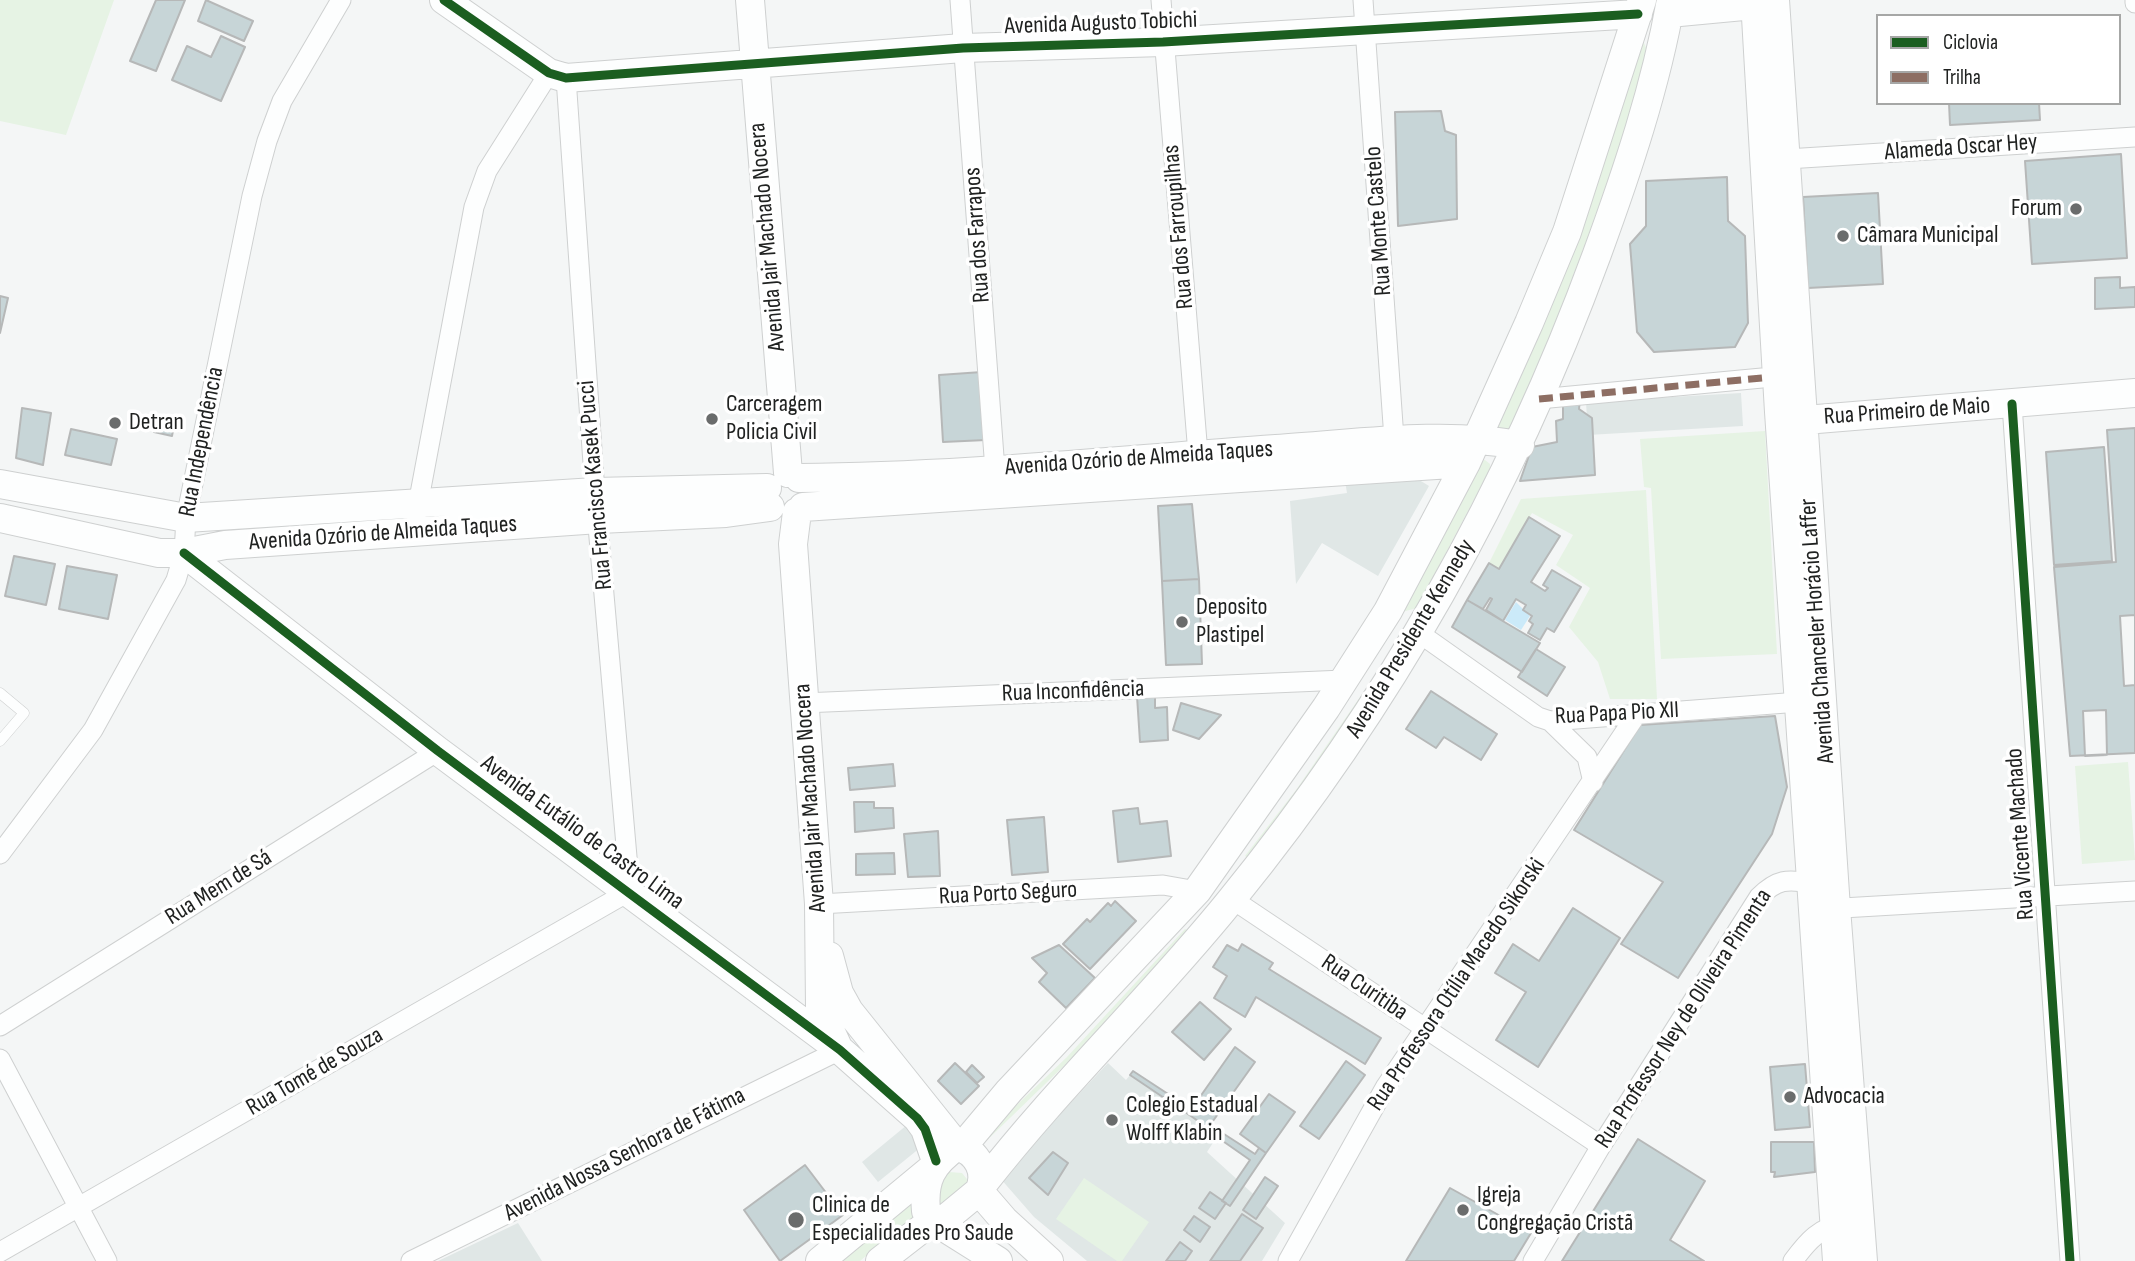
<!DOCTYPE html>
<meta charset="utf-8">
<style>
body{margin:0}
#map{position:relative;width:2135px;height:1261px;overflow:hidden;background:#f4f6f6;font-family:"Sofia Sans Condensed",sans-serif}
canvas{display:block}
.legend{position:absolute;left:1876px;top:14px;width:245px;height:91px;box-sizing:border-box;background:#fff;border:2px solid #a6a7a6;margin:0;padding:9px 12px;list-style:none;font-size:21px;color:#202221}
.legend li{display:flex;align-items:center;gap:14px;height:35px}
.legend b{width:35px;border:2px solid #a6a7a6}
</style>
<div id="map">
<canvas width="2135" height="1261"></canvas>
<ul class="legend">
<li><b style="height:9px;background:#1b5e20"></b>Ciclovia</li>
<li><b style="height:9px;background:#8d6e63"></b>Trilha</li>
</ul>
</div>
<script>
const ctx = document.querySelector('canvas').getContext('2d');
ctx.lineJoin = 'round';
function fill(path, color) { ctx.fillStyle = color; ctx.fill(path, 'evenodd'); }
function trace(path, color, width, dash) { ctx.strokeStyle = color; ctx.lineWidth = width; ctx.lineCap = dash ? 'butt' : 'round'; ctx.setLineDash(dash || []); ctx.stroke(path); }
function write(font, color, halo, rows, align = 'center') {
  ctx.font = font + ' "Sofia Sans Condensed",sans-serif'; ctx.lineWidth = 7; ctx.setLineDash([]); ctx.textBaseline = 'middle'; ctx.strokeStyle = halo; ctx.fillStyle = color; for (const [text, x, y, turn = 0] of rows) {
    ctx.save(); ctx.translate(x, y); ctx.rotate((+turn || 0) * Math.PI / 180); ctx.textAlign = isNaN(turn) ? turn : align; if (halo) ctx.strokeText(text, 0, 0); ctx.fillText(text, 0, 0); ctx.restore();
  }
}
const built = new Path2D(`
 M1741,393L1743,426L1588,435L1586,402Z
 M1416,478L1429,486L1378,576L1322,543L1296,584L1290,501L1347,493L1345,481Z
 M1108,1063L1126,1080L1130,1075L1218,1135L1207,1152L1285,1223L1262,1261H1087L1034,1217L1000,1178Z
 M913,1120L926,1143L878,1182L862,1162Z
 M518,1223L542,1261H438Z`);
const green = new Path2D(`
 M0,0H114L66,135L0,121Z
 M1634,43H1644L1649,55C1609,182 1565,306 1512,428L1505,433L1495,428Z
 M1765,431L1777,654L1661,659L1651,488L1644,487L1640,439Z
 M1485,460L1490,464V469L1417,608L1402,612L1480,461Z
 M1646,490L1657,699H1610L1598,662L1569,627L1590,588L1556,565L1573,535L1532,513L1499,569L1489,563L1521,499Z
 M1393,649L1397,651L1250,859L1245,856L1296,790Z
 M2128,762L2135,860L2082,864L2075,766Z
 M1185,929L1189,931L1071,1059L981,1146L977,1143L1067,1057Z
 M949,1172L962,1173L971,1184L938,1207L940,1178Z
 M1084,1178L1149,1222L1122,1261H1117L1056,1219Z
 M912,1199L917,1220L903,1225L860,1261H833Z`);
const water = new Path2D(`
 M1516,602L1530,616L1521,630L1505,620Z`);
const building = new Path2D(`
 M156,0H185L156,71L130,61Z
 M206,0L253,21L244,41L198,21Z
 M221,36L245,47L221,101L172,80L187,46L211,57Z
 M1949,103H2039L2040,120L1950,125Z
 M1441,111L1445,131L1456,135L1457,219L1398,226L1395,112Z
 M2121,154L2127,258L2032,264L2025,161Z
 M1727,177L1728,221L1745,236L1748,323L1735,347L1654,352L1637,332L1630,244L1646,226V181Z
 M1878,193L1883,284L1808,288L1803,197Z
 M2120,277V288L2135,287V307L2095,309V278Z
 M0,296L8,298L0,333Z
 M982,372L986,440L943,442L939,375Z
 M1563,398L1580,399L1579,409L1592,418L1595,475L1520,481L1532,447L1557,442L1556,421L1563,419Z
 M22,408L51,413L43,465L16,458Z
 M158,416L175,420L172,436L154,432Z
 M2135,428V753L2070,756L2054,567L2116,562L2107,430Z
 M71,429L117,439L111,465L65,455Z
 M2104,447L2112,561L2054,565L2046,452Z
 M1192,504L1199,579L1162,581L1158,506Z
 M1529,517L1560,536L1531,582L1545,591L1548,588L1543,585L1552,570L1581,587L1554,632L1547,628L1540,640L1528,633L1533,624L1529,621L1532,616L1523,610L1526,605L1516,599L1503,621L1486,610L1492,599L1490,598L1483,609L1467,600L1489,563L1499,569Z
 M14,556L55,564L46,605L5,596Z
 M67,566L117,575L108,619L59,609Z
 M1199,579L1202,664L1166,665L1162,581Z
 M1467,600L1540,643L1522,672L1452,627Z
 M2135,615V685L2124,686L2120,616Z
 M1536,649L1565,667L1547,696L1518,677Z
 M1431,691L1497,734L1481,760L1444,737L1436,748L1406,729Z
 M1155,695V708L1167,707L1168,740L1140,742L1137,696Z
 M1181,703L1221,715L1199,739L1173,730Z
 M2106,710L2107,755L2085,756L2083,711Z
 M1775,716L1787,787L1772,834L1678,978L1621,944L1663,882L1574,830L1640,725Z
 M893,764L895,786L850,790L848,768Z
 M854,802H874V808H893L894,828L855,832Z
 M1138,808L1140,824L1167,821L1171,856L1118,862L1113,811Z
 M1044,817L1048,872L1012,875L1007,820Z
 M938,831L940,876L908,877L904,834Z
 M894,853L895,874L856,875V854Z
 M1115,901L1136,921L1090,969L1063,944L1087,919L1090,922L1108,903L1111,906Z
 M1573,908L1620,938L1538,1067L1496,1040L1526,992L1495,973L1513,944L1539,961Z
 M1242,944L1273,963L1269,969L1381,1038L1365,1064L1256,997L1245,1017L1214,998L1227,976L1213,967L1227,945L1238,951Z
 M1059,945L1095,978L1066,1008L1039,982L1047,973L1032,958Z
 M1200,1002L1231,1029L1204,1060L1172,1032Z
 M1235,1047L1255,1062L1208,1128L1188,1114Z
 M1346,1061L1365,1075L1319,1139L1300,1126Z
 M955,1063L979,1086L961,1104L938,1081Z
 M1805,1064L1810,1127L1775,1130L1770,1067Z
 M972,1065L984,1077L977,1083L966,1072Z
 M1133,1071L1191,1109L1188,1114L1130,1075Z
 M1269,1094L1295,1112L1266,1153L1240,1134Z
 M1210,1125L1255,1154L1259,1148L1266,1153L1230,1206L1222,1201L1250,1160L1217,1137L1218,1135L1208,1128Z
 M1638,1139L1705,1181L1670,1240L1704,1261H1562Z
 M1771,1142H1814L1815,1172L1774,1177L1775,1172H1771Z
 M1053,1152L1068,1163L1048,1195L1029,1178Z
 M805,1165L843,1215L780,1261L744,1210Z
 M1265,1177L1278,1186L1256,1219L1243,1210Z
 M1450,1188L1531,1233L1514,1261H1406Z
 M1210,1192L1226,1203L1215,1219L1199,1208Z
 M1242,1214L1263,1228L1240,1261H1210Z
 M1194,1216L1210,1227L1200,1242L1184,1230Z
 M1180,1242L1192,1251L1185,1261H1166Z`);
const lane = new Path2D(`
 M0,693L24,713L0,741`);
const street = new Path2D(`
 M960,0L995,470
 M1161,0L1198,454
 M1363,0L1395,453
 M2135,0V3
 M1787,159L2135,137
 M1539,399L1762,378
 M2012,404L2070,1261
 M416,515L474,207L487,171L549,73
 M1419,633L1538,717L1550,721L1799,702
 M803,703L1344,680
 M1550,721L1587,757L1593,782
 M0,854L93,730L176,580L184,553L186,518L252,196L267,141L282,101L341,0
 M1232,899L1601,1146
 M819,904L1163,885L1197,891
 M1825,909L2135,891
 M0,1026L438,751
 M0,1059L107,1261
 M0,1252L630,891L595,492L566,78
 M411,1261L840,1050
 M1288,1261L1386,1086L1637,714
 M1533,1261L1601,1146L1759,897C1777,879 1787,879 1811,883
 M1793,1261C1807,1242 1820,1226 1845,1224`);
const secondary = new Path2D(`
 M444,0L549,73L566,78L963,48L1163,42L1638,14
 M750,0L788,473
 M1755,0L1779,412L1837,1261
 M1775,0L1836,908L1863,1261
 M1669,13L1754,5
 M1805,420L2135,393
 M799,478C959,477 1118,460 1276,449C1357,444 1440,431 1520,445
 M0,484L186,518L595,492L767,488
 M803,507L1466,463
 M797,512L793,544L819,904L820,1008L837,1045
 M0,518L159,553H184L225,545L599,519L726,513L770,507
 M184,553L438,751L840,1050L917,1118L925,1129L936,1161
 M829,956L839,993L849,1011L957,1146
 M957,1146C978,1152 988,1173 979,1191L939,1224L926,1211C923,1179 932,1164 957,1146Z
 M962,1147L1009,1091L1197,891L1326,708L1388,611L1466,463L1529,323L1567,232L1642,0
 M983,1184C1060,1085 1152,998 1231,900C1389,706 1511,489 1597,254C1627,172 1656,86 1671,0
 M979,1191L1004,1220L1049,1261
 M939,1224L998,1261
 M820,1261L930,1170
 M880,1261L933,1220`);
const quiet = new Path2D(`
 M1539,399L1762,378`);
const cycleway = new Path2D(`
 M444,0L549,73L566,78L963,48L1163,42L1638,14
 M2012,404L2070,1261
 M184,553L438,751L840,1050L917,1118L925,1129L936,1161`);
const markers = [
 [2076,209,7,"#6a6c6c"],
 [1843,236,7,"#6a6c6c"],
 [712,419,7,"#6a6c6c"],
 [115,423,7,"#6a6c6c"],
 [1182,622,7,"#6a6c6c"],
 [1790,1097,7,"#6a6c6c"],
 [1112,1120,7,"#6a6c6c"],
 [1463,1210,7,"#6a6c6c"],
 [796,1220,9,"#6a6c6c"]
];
const streetNames = [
 ["Avenida Augusto Tobichi",1101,24,-2],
 ["Alameda Oscar Hey",1961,148,-4],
 ["Rua Monte Castelo",1379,221,-94],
 ["Rua dos Farroupilhas",1179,227,-95],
 ["Rua dos Farrapos",978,235,-94],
 ["Avenida Jair Machado Nocera",768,237,-95],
 ["Rua Primeiro de Maio",1907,412,-4],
 ["Rua Independência",202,442,-79],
 ["Avenida Ozório de Almeida Taques",1139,459,-4],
 ["Rua Francisco Kasek Pucci",596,485,-95],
 ["Avenida Ozório de Almeida Taques",383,534,-4],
 ["Avenida Chanceler Horácio Laffer",1818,631,-94],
 ["Avenida Presidente Kennedy",1411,639,-59],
 ["Rua Inconfidência",1073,692,-2],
 ["Rua Papa Pio XII",1617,714,-3],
 ["Avenida Jair Machado Nocera",811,798,-94],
 ["Avenida Eutálio de Castro Lima",582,833,36],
 ["Rua Vicente Machado",2021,834,-94],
 ["Rua Mem de Sá",219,888,-32],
 ["Rua Porto Seguro",1008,894,-3],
 ["Rua Professora Otília Macedo Sikorski",1457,985,-56],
 ["Rua Curitiba",1364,988,34],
 ["Rua Professor Ney de Oliveira Pimenta",1684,1019,-57],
 ["Rua Tomé de Souza",315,1072,-30],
 ["Avenida Nossa Senhora de Fátima",625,1155,-27]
];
const poiNames = [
 ["Forum",2062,209,"right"],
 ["Câmara Municipal",1857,236],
 ["Carceragem",726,405],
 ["Policia Civil",726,433],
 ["Detran",129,423],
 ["Deposito",1196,608],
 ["Plastipel",1196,636],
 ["Advocacia",1804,1097],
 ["Colegio Estadual",1126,1106],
 ["Wolff Klabin",1126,1134],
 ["Igreja",1477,1196],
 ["Congregação Cristã",1477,1224],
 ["Clinica de",812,1206],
 ["Especialidades Pro Saude",812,1234]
];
fill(built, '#e0e7e6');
fill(green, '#e6f3e4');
fill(water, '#cbeaf9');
fill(building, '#c7d5d7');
trace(building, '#b6b8b8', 2);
trace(lane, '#ced0d0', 11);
trace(street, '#ced0d0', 21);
trace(secondary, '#ced0d0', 30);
trace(lane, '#fdfefe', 10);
trace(street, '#fdfefe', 19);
trace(secondary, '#fdfefe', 28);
trace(quiet, '#8d6e63', 7, [14, 7]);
trace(cycleway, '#1b5e20', 9);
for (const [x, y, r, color] of markers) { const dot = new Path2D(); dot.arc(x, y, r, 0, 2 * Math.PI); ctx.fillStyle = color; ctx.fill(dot); trace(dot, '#fff', 2.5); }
write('24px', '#202221', '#fff', streetNames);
write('24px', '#202221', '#fff', poiNames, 'left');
</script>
